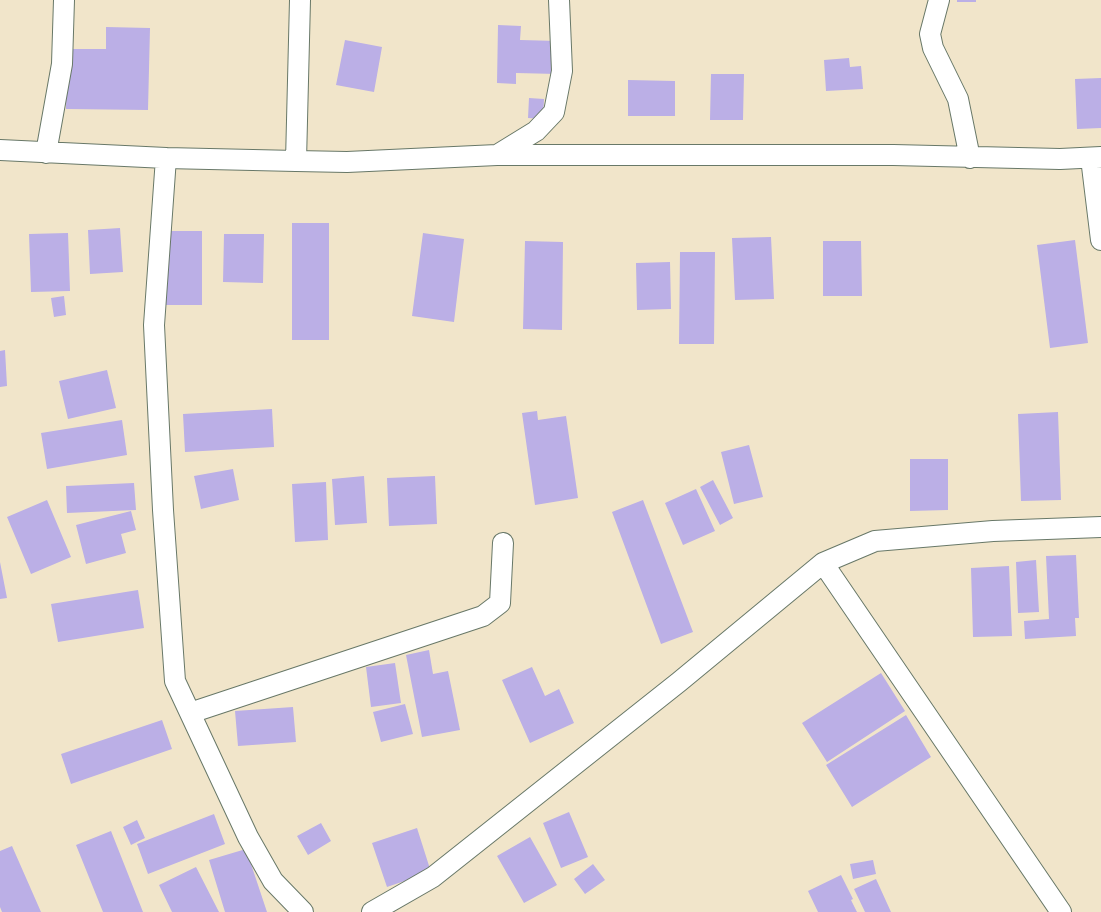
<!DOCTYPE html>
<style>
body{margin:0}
canvas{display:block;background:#f1e5ca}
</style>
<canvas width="1101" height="912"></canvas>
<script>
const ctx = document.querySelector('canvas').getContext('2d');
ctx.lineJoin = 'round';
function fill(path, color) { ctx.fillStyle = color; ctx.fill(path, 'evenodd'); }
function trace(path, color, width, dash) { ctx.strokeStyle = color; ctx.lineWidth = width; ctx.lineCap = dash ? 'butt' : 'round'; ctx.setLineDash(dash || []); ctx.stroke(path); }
const building = new Path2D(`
 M957,0H976V2H957Z
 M498,25L521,26L520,40L558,41L557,74L516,73V84L497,83Z
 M106,27L150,28L148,110L66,109L67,49H106Z
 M345,40L382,47L374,92L336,85Z
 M849,58L850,67L861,66L863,89L826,91L824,60Z
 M711,74H744L743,120H710Z
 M1101,78V128L1077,129L1075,79Z
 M628,80L675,81V116H628Z
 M529,98L544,99L543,119L528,118Z
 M292,223H329V340H292Z
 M120,228L123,272L90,274L88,230Z
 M166,231H202V305H165Z
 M68,233L70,291L31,292L29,234Z
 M423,233L464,239L454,322L412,316Z
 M224,234H264L263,283L223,282Z
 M771,237L774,299L735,300L732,238Z
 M1075,240L1088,343L1050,348L1037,245Z
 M525,241L563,242L562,330L523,329Z
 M823,241H861L862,296H823Z
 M680,252H715L714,344H679Z
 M670,262L671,309L637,310L636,263Z
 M64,296L66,315L54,317L51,298Z
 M5,350L7,386L0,387V351Z
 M107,370L116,408L68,419L59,381Z
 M272,409L274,447L185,452L183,414Z
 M537,411L538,420L566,416L578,498L535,505L522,413Z
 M1058,412L1061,500L1021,501L1018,414Z
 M122,420L127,455L47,469L41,433Z
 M749,445L763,497L734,504L721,452Z
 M910,459H948V510L910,511Z
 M233,469L239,500L201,509L194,476Z
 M364,476L367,523L335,525L332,479Z
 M435,476L437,524L389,526L387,478Z
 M713,480L733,518L720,525L700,487Z
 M326,482L328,540L295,542L292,484Z
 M134,483L136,510L67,513L66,486Z
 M696,489L715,531L683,545L665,503Z
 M47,500L71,557L31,574L7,517Z
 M643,500L693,632L661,644L612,512Z
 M131,511L136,530L121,534L126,553L86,564L76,525Z
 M1076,555L1079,618H1075L1076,636L1025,639L1024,621L1049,619L1046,556Z
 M1036,560L1039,612L1018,613L1016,562Z
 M0,562L7,598L0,599Z
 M1009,566L1012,636L973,637L971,568Z
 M138,590L144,628L58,642L51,604Z
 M429,650L433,674L448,671L460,730L422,737L406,655Z
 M395,663L401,703L371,707L366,667Z
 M532,667L545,696L559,689L574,723L530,743L502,680Z
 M881,673L905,711L827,762L802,723Z
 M405,704L413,734L381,742L373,712Z
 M293,707L296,742L238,746L235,711Z
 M906,715L931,757L852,807L826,765Z
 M162,720L172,749L71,784L61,754Z
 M569,812L588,857L561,868L543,823Z
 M214,814L225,844L148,874L137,844Z
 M137,820L145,838L131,845L123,827Z
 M321,823L331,841L308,855L297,836Z
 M417,828L431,872L387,887L372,843Z
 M111,831L143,912H103L76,845Z
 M530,837L557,885L524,903L497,856Z
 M12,846L41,912H2L0,907V851Z
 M246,849L267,912H225L209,860Z
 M873,860L876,874L853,879L850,864Z
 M593,864L605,880L585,894L574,879Z
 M196,867L219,912H172L159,885Z
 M841,875L853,899L851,900L857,912H818L808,891Z
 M876,879L891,912H865L854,889Z`);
const street = new Path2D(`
 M939,0L930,34L933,48L958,99L970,158
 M0,150L166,158L296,161L347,162L497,155H893L1060,159L1101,157
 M46,153L62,64L64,0
 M497,155L536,131L554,112L562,71L559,0
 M166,158L154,325L163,510L175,681L248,837L273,881L303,912
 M1091,158L1101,240
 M296,161L300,0
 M823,563L1061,912
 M190,713L483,616L500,603L503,543
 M372,912L433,877L679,682L823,563L875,541L993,531L1101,527`);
fill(building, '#bbafe6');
trace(street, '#687868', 22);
trace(street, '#fff', 20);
</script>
